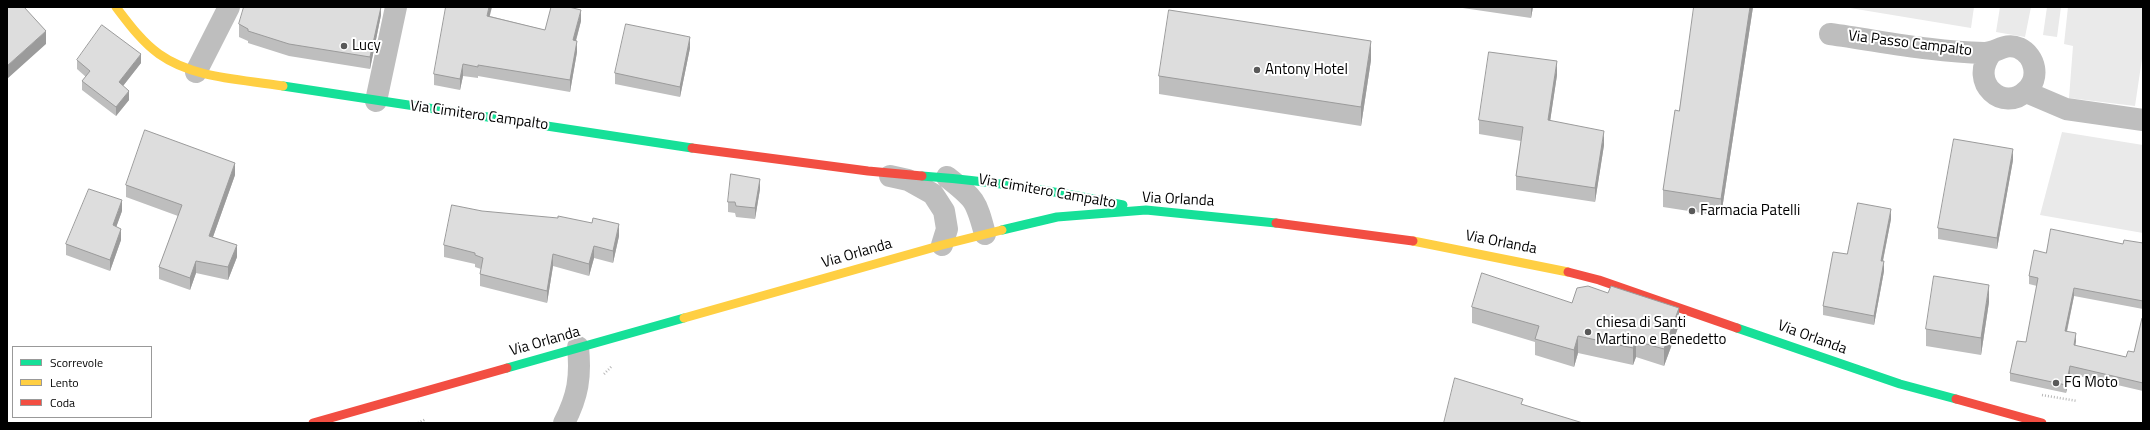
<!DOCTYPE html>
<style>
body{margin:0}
#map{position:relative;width:2150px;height:430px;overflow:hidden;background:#fff;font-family:"Titillium Web",sans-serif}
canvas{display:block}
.frame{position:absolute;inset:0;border:8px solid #000;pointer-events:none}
.legend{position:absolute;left:12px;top:346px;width:140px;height:72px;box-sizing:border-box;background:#fff;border:1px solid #999;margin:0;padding:5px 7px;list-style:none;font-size:12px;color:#000}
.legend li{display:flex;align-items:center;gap:8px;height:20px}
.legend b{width:20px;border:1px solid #999}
</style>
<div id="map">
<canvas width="2150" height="430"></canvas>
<div class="frame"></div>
<ul class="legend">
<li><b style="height:5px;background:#16e098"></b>Scorrevole</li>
<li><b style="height:5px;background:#ffcf43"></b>Lento</li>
<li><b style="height:5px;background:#f24e42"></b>Coda</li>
</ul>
</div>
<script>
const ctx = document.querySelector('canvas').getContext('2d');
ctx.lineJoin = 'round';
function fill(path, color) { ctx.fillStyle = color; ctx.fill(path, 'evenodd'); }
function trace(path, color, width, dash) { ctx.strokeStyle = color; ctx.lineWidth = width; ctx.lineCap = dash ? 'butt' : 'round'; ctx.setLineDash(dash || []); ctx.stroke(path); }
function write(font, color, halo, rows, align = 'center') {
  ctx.font = font + ' "Titillium Web",sans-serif'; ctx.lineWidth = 4; ctx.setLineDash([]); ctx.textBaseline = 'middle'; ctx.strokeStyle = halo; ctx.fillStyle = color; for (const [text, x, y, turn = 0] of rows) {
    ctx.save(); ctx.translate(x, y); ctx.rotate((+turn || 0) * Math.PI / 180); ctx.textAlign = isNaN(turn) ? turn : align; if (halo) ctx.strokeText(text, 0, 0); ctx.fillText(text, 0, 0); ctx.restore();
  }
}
const green = new Path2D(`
 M1844,7H1974L1971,28Z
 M2000,7H2031L2025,37L1996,32Z
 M2047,7H2061L2057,37L2043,35Z
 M2068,7H2143V52L2135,106L2069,98L2073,46L2064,44Z
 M2062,132L2143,145V233L2040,215Z`);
const path = new Path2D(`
 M604,374L612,366
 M2042,395L2077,401
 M418,423L426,419`);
const street = new Path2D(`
 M1830,34C1881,41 1933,52 1984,53C1997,53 2005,42 2019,48C2036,56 2040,79 2026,91C2004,113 1968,83 1991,53
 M196,72L229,7
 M2026,92L2066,109L2143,120
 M376,101L396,7
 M890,176L908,180L933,194L944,211L947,229L942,245
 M947,177C975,199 976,200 985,234
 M564,423C578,396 581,377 578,347`);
const fast = new Path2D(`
 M283,86L692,148
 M922,176C990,181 1057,191 1123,205
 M1002,230L1057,217L1146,210L1276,223
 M1737,328L1900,384L1956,399
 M507,368L684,318`);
const slow = new Path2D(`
 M116,7C129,24 142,42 159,54C194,79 242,79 283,86
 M1413,241L1568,272
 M684,318L942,245L1002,230`);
const jam = new Path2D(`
 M692,148L868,171L922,176
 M1276,223L1413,241
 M1568,272L1599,280L1737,328
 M1956,399L2042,423
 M313,423L507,368`);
const wall = new Path2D(`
 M381,7V15L370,69L289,56L248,43V41L239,37V24Z
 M1456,7H1533L1531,18Z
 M1753,7L1721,216L1663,207V190L1679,111Z
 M490,16L545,30L581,21L576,41L577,52L570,92L478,76V78L463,76L460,90L434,85V74Z
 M690,48L680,97L615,84V73Z
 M77,60L141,63L123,86L129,100L116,116L82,90V81L86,77L77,69Z
 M1371,60L1361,126L1159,94V76Z
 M1557,75L1550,121L1604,145L1595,202L1516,190V176L1521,141L1479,134V120Z
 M2013,160L1997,249L1938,239V228Z
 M235,175L213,237L237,257L228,280L196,273L190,290L159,279V267L178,216L126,197V185Z
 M760,189L755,219L736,217L735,213L728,212V202Z
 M122,211L116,227L121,240L110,271L66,255V244Z
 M1891,219L1883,261L1884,271L1874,325L1823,315V306L1847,254Z
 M619,236L613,263L594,258L589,276L553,266L547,303L480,286V274L481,269L475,267V264L444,257V245Z
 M2143,243V309L2074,296L2067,332L2076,341L2075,346L2126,357L2134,352L2143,318V391L2070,374L2066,393L2010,381V373L2026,342L2037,286L2029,284V276L2046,253L2123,244Z
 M1989,302L1981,355L1926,346V329Z
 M1572,303L1679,325L1664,366L1636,357L1633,365L1578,353L1574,367L1535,355V342L1472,323V307Z`);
const shadedWall = new Path2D(`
 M381,7V15L370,69V57Z
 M489,7H492L487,27V16Z
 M1531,7H1533L1531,18Z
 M1750,7H1753L1721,216V199Z
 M581,10V21L573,51V40Z
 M46,31V44L7,79V66Z
 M690,37V48L680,97V87Z
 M577,41V52L570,92V80Z
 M1371,41V60L1361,126V107Z
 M141,54V63L119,91V82Z
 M1557,61V75L1548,135V120Z
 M463,64V76L460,90V79Z
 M129,91V100L116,116V107Z
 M1604,131V145L1595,202V188Z
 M2013,149V160L1997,249V238Z
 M235,163V175L209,248V236Z
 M760,179V189L755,219V208Z
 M122,200V211L113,236V225Z
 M1891,209V219L1881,270V261Z
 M619,224V236L613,263V251Z
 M121,229V240L110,271V260Z
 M237,245V257L228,280V267Z
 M594,246V258L589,276V264Z
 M553,254V266L547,303V291Z
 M196,261V273L190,290V278Z
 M1884,261V271L1874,325V316Z
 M1989,285V302L1981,355V338Z
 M2074,288V296L2065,339V331Z
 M1679,308V325L1664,366V349Z
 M2076,333V341L2074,353V345Z
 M1578,336V353L1574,367V350Z
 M1636,341V357L1633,365V348Z
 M2070,366V374L2066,393V385Z`);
const building = new Path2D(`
 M7,7H24L46,31L7,66Z
 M244,7H381L370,57L289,44L248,31V29L239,24Z
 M446,7H489L487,16L545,30L551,7H569L581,10L573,40L577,41L570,80L478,65V67L463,64L460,79L434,74Z
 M1694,7H1750L1721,199L1663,190L1675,110L1679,111Z
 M1169,10L1371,41L1361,107L1159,76Z
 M626,24L690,37L680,87L615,73Z
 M102,25L141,54L119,82L129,91L116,107L82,81L90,71L77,60Z
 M1489,52L1557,61L1548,120L1604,131L1595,188L1516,176L1523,127L1479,120Z
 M145,130L235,163L209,236L237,245L228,267L196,261L190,278L159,267L182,205L126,185Z
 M1954,139L2013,149L1997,238L1938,228Z
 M731,174L760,179L755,208L736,206L735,202H728Z
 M89,189L122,200L113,225L121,229L110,260L66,244Z
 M1858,203L1891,209L1881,261H1884L1874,316L1823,306L1833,252L1847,254Z
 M452,205L482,211L558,218V216L592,223L593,218L619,224L613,251L594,246L589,264L553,254L547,291L480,274L483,258L475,255V253L444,245Z
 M2051,229L2123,244L2124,240L2143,243V301L2074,288L2065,331L2076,333L2074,345L2126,357L2128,351L2134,352L2142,318H2143V383L2070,366L2066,385L2010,373L2017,341L2026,342L2038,278L2029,276L2034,250L2046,253Z
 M1482,273L1572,303L1577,288L1588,286L1608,293L1611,286L1679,308L1664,349L1636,341L1633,348L1578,336L1574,350L1535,339L1539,326L1472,307Z
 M1934,276L1989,285L1981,338L1926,329Z
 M1455,378L1523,399L1521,404L1583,423H1444Z`);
const markers = [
 [344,46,4,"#595959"],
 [1257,70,4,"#595959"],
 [1692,211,4,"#595959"],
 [1588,332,4,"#595959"],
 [2056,383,4,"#595959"]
];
const streetNames = [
 ["Via Passo Campalto",1910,44,7],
 ["Via Cimitero Campalto",479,116,8],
 ["Via Cimitero Campalto",1047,192,10],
 ["Via Orlanda",1178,200,3],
 ["Via Orlanda",1501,243,11],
 ["Via Orlanda",857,254,-16],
 ["Via Orlanda",1812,338,20],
 ["Via Orlanda",545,342,-16]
];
const poiNames = [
 ["Lucy",352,46],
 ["Antony Hotel",1265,70],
 ["Farmacia Patelli",1700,211],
 ["chiesa di Santi",1596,323],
 ["Martino e Benedetto",1596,340],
 ["FG Moto",2064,383]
];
fill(green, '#eaeaea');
trace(path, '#b8b8b8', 2.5, [1, 2]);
trace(street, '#bebebe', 22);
trace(fast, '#16e098', 9);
trace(slow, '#ffcf43', 9);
trace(jam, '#f24e42', 9);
fill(wall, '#bebebe');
fill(shadedWall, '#9b9b9b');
fill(building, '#ddd');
trace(building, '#9b9b9b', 1);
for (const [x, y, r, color] of markers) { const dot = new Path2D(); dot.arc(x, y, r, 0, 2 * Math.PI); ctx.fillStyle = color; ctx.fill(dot); trace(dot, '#fff', 1.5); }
write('15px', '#000', '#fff', streetNames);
write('15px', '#000', '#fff', poiNames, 'left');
</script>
